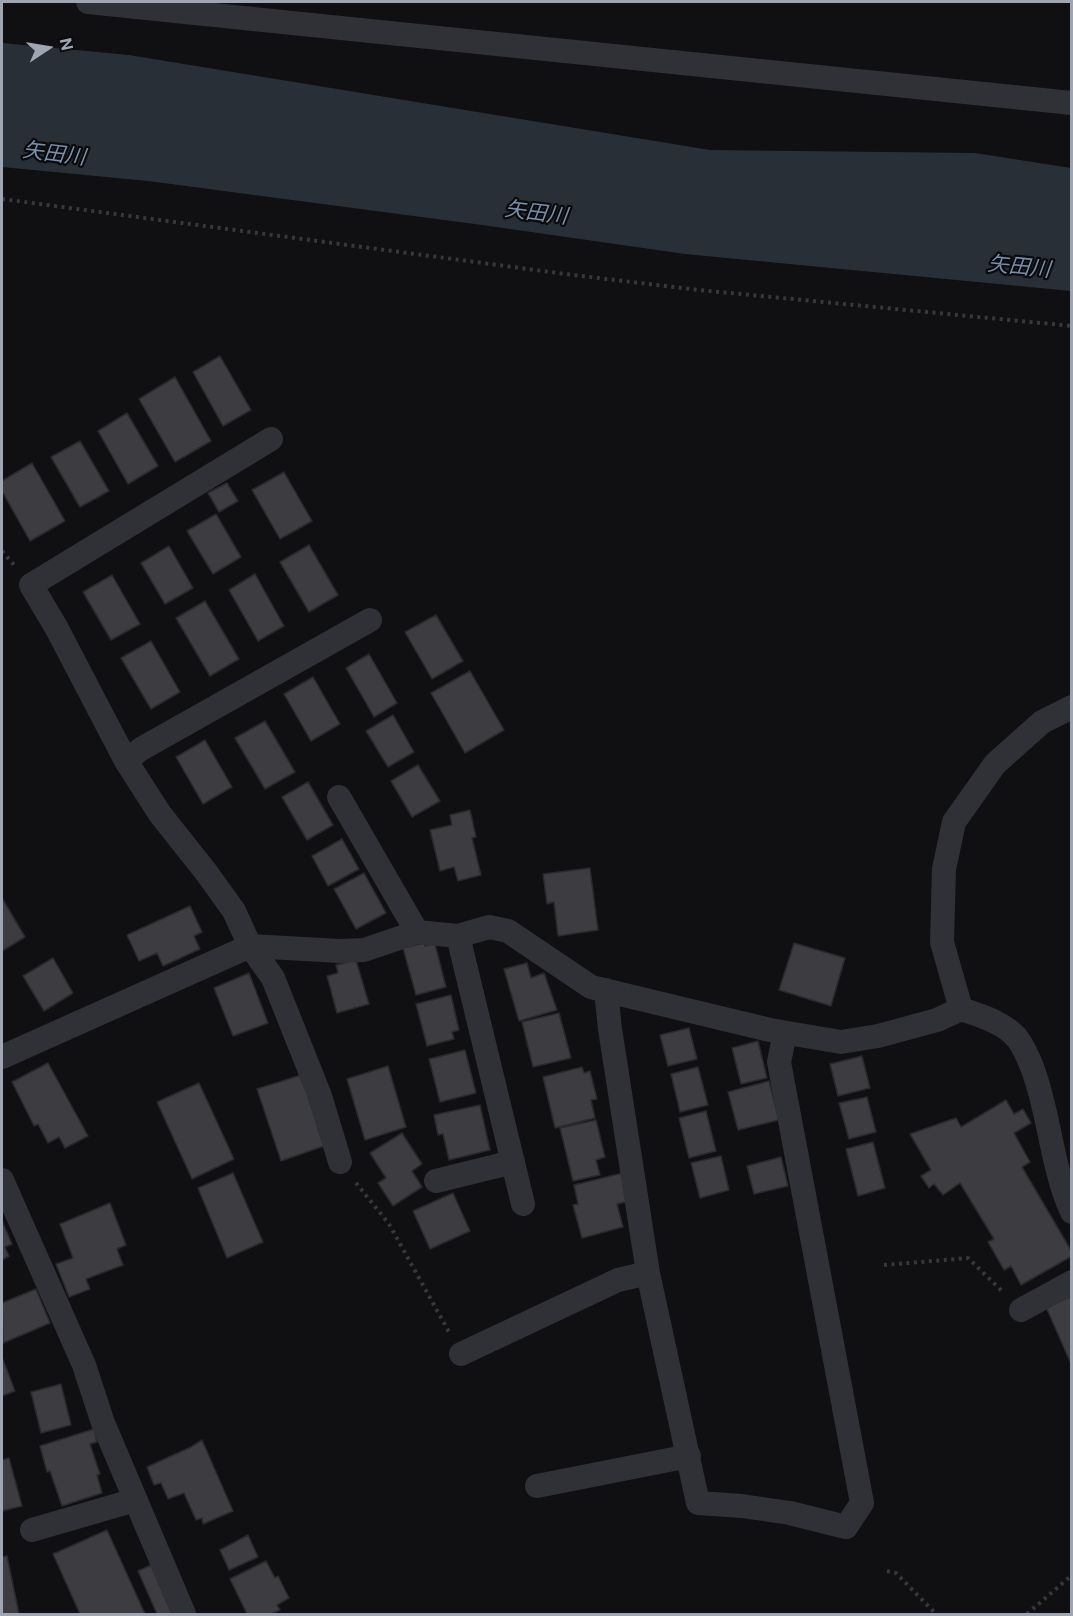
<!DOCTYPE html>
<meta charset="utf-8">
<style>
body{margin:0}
#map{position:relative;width:1073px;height:1616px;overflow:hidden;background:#100f11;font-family:"Public Sans",sans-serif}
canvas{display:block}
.frame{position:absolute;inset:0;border:3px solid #a0a5b2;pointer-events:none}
.north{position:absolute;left:18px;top:18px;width:60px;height:60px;-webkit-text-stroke:4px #0b0a0c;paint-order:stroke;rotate:78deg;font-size:16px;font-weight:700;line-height:24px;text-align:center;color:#a0a5b2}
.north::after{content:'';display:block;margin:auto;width:21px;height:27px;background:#a0a5b2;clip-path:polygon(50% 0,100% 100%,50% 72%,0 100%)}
</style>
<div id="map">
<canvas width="1073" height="1616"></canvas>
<div class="frame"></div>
<div class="north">N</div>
</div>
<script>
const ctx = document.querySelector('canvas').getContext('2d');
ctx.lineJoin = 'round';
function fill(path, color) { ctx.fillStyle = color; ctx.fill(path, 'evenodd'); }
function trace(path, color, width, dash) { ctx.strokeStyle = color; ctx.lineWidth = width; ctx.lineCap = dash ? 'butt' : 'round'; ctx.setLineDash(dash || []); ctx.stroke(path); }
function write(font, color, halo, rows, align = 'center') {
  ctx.font = font + ' "Public Sans","Noto Sans JP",sans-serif'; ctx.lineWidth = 4.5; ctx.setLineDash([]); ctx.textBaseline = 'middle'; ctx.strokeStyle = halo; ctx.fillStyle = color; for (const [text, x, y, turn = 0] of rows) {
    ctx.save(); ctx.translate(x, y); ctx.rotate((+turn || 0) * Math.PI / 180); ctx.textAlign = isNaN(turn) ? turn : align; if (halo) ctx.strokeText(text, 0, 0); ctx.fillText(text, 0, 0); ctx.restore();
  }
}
const water = new Path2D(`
 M2,43L129,55L710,150L975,153L1071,168V291L685,254L482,225L148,181L2,167Z`);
const building = new Path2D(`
 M220,356L251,410L223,426L193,372Z
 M175,377L211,441L175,462L139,399Z
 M127,413L158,466L128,484L98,431Z
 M80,441L109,491L80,507L51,457Z
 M32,463L65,521L30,541L2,491V481Z
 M284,472L312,521L280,539L252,490Z
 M227,483L238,501L219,512L208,493Z
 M216,514L241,557L213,574L187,531Z
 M309,545L338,595L309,612L280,562Z
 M169,546L193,588L165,604L141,563Z
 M255,574L284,626L258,641L229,590Z
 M112,575L140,624L111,640L83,592Z
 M205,601L239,659L210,676L176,618Z
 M436,615L463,661L432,679L405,632Z
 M151,641L180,692L151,709L121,658Z
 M369,654L397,703L374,717L346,668Z
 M470,671L504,730L465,753L431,693Z
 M313,677L340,724L311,741L284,694Z
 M393,715L414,752L388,767L366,731Z
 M265,721L295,772L265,789L235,738Z
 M205,740L232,787L203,804L176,757Z
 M418,765L440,801L412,817L391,781Z
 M308,782L333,825L307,840L282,797Z
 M470,810L476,837L472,838L481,875L458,881L454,867L440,871L430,830L452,825L450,815Z
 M342,839L359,869L328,886L312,856Z
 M590,868L598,930L558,936L554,902L547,904L543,874Z
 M364,873L386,913L356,929L334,889Z
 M2,898L25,937L2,951Z
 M190,906L202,932L194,936L200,949L163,966L157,953L139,961L127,935Z
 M424,943L425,946L435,944L446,987L416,995L403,948Z
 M794,943L845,958L831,1006L779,990Z
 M53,958L73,993L44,1011L23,976Z
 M356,960L369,1004L337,1013L327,976L338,973L336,965Z
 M527,963L531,978L544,973L557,1010L519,1021L504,969Z
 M249,973L268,1023L233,1036L214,988Z
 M451,995L459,1030L452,1032L454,1039L427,1046L416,1004Z
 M559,1013L571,1058L533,1067L522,1022Z
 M689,1028L697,1059L668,1066L660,1035Z
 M758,1041L767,1078L741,1084L732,1048Z
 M465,1050L476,1093L440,1102L429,1059Z
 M862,1056L870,1088L838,1096L830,1064Z
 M48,1063L88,1136L65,1148L59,1137L48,1143L38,1124L34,1126L12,1082Z
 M388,1066L406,1127L365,1140L347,1079Z
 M582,1067L584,1073L590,1071L597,1099L591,1100L595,1118L555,1128L543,1077Z
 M698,1067L708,1105L680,1112L671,1074Z
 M301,1075L324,1146L281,1161L257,1089Z
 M769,1081L779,1120L738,1130L728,1092Z
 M199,1083L234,1159L192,1179L157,1102Z
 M867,1097L876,1132L849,1139L839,1103Z
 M1006,1100L1014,1114L1023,1109L1031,1123L1014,1133L1030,1162L1022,1167L1072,1252V1256L1021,1285L1011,1266L1004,1270L988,1242L994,1239L960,1183L943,1195L934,1184L929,1188L921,1176L931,1170L910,1134L956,1118L961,1127Z
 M480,1105L490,1150L449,1160L443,1134L438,1135L434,1115Z
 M706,1111L716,1151L689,1158L679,1118Z
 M596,1120L605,1157L596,1160L600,1175L573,1181L560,1128Z
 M402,1133L422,1164L412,1171L422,1187L393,1206L378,1183L386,1178L370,1153Z
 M873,1142L885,1188L858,1196L846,1149Z
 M721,1156L729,1190L700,1198L691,1163Z
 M781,1157L788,1186L754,1194L747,1166Z
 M233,1173L263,1242L227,1258L198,1188Z
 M623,1173L630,1201L617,1204L623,1227L582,1238L573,1205L578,1204L574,1185Z
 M453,1193L470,1231L430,1249L413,1211Z
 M110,1203L126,1245L117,1249L123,1265L86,1279L90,1289L69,1297L56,1264L73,1258L60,1224Z
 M2,1221L12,1244L5,1247L9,1256L2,1260Z
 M36,1289L50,1323L3,1343L2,1303Z
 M1072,1296V1366L1046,1307Z
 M2,1357L15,1391L2,1396Z
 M61,1384L71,1425L41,1433L31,1392Z
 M94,1429L97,1442L90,1444L100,1474L97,1475L102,1493L62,1506L50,1471L47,1472L40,1446Z
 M202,1440L233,1511L203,1524L202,1518L196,1520L184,1493L168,1499L161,1483L154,1485L147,1467L191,1447Z
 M9,1458L22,1506L2,1511V1460Z
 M107,1530L145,1614H80L53,1554Z
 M248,1535L258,1557L229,1570L220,1550Z
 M7,1556L19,1614H23H2V1557Z
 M266,1561L275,1578L278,1576L289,1598L277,1605L280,1610L271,1614H247L230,1579Z
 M151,1565L172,1614H157L138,1571Z`);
const path = new Path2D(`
 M2,199L573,275L699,290L1072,326
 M2,551L14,565
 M356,1183L389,1224L449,1332
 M884,1265L968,1258L1004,1293
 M887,1571L896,1573L936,1614
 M1027,1614L1072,1575`);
const minor = new Path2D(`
 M88,2L1072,103
 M271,439L31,585L56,627L126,761L160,814L206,872L234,911L250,946L273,978L320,1096L340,1162
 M1072,707L1042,722L995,764L954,822L944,869L942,942L961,1009C981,1016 1003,1022 1017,1038C1024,1047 1028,1057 1032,1067C1050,1114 1051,1166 1072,1212
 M126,761L141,749L370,620
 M339,797L417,932
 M458,936L523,1204
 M606,990L610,1029L648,1273L698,1503L742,1506L790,1513L846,1527L862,1503L779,1062L785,1033
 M2,1057L250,946L340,951L364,950L417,932L458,936L489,927L508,931L591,987L770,1030L841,1042L878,1036L937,1020L961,1009
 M2,1180L84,1365L103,1423L184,1614
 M436,1181L513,1162
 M1021,1310L1072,1282
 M461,1354L618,1280L648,1273
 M537,1486L689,1456
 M32,1530L135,1500`);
const waterNames = [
 ["矢田川",54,154,7],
 ["矢田川",536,213,7],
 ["矢田川",1019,267,6]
];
fill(water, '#282f36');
fill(building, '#3c3c41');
trace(building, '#2a292d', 1.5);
trace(path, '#37383d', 4, [3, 4.5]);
trace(minor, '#303136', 24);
write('italic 21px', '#7790ae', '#0b0a0c', waterNames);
</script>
